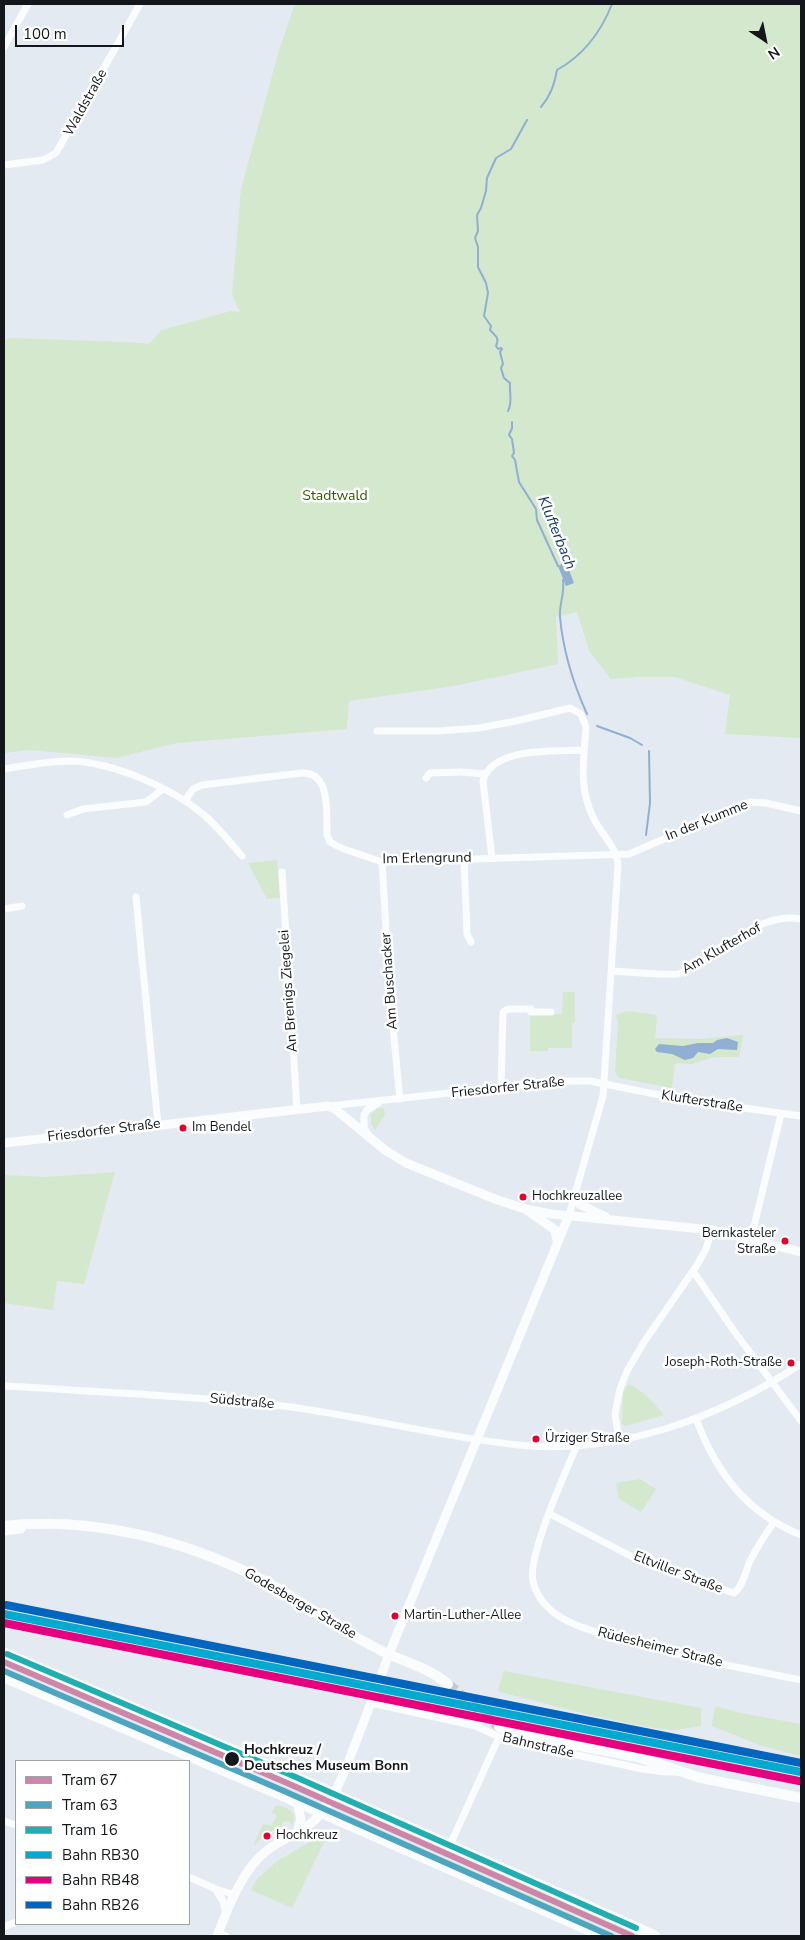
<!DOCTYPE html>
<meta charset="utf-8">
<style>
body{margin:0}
#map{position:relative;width:805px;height:1940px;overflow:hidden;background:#e4eaf1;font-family:"Nunito Sans",sans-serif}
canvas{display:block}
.frame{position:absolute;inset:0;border:5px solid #13171c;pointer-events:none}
.legend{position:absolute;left:15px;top:1760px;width:175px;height:165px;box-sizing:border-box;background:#fff;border:1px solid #a1a2a4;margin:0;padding:6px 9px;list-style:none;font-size:15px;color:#13171c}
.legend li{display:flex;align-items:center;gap:10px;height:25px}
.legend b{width:25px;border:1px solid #a1a2a4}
.north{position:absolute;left:740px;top:15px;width:50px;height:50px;-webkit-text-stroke:4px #fff;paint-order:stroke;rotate:146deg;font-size:14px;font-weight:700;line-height:20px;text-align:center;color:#13171c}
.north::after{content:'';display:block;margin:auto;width:18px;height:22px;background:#13171c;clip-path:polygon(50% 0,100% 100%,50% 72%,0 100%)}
.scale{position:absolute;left:15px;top:25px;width:109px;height:22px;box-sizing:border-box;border:2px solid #13171c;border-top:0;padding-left:6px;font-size:15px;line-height:18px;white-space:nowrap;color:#13171c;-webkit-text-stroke:4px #fff;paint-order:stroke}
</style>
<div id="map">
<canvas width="805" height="1940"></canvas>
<div class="frame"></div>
<ul class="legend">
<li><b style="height:6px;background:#cd86a7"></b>Tram 67</li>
<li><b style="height:6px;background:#4da6c0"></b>Tram 63</li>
<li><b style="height:6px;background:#20aeb0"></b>Tram 16</li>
<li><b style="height:6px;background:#00a9ce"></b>Bahn RB30</li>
<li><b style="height:6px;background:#e5007d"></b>Bahn RB48</li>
<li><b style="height:6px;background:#0065bd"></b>Bahn RB26</li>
</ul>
<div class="north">N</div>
<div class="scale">100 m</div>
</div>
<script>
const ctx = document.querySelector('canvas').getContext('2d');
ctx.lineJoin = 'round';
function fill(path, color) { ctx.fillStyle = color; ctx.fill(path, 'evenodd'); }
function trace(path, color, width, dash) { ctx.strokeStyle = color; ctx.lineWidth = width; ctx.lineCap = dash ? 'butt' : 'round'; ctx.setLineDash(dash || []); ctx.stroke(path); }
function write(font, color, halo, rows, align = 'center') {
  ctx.font = font + ' "Nunito Sans",sans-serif'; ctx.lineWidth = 5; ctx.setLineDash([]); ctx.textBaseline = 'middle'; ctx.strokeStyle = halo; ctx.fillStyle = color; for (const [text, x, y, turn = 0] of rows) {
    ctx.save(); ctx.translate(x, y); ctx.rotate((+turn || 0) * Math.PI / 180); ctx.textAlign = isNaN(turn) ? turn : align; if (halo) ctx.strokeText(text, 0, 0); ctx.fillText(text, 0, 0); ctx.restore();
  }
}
const green = new Path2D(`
 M295,4H801V738L725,734L730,695L675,677H637L611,679L589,651L577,612L556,617L558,664L454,686L349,701L347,729L177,743L116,758L30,750L4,753V341L9,338L127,342L149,344L162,330L231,311L240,312L232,295L241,189L279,50Z
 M277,860L280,898L267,899L248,863Z
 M563,992H575V1023H572V1048H548V1051H530V1014H562Z
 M628,1011L657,1015L655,1038L700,1039L743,1035L739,1057H715L692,1064L675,1063L672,1088L619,1078L615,1072L618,1023L616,1015Z
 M384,1108L385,1114L375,1130L371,1124V1114L377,1109Z
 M115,1172L84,1284L57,1281L53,1310L4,1303V1175L46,1177Z
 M628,1384C643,1390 653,1402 664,1415L625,1426L622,1424L623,1393Z
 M640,1479L656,1489L641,1512L619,1499L616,1483Z
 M504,1671L701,1708V1726L674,1730L646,1727L586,1714L500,1692L498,1689Z
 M715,1706L741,1713L801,1724V1756L762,1746L712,1726Z
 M276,1805C285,1807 296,1810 294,1821L291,1825L289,1821L282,1822V1827L270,1832L267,1831L255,1845L254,1844L263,1824L271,1826L277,1816L272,1812Z
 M346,1817H351L505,1885L503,1888Z
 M330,1830L292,1908L251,1890L257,1879L276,1862Z
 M513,1877L646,1936H637L512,1880Z
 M509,1886L620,1936H612L507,1889Z`);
const water = new Path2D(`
 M566,562L574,583L566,586L558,566Z
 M727,1038L738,1042L737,1050L718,1049L710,1054L698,1052L693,1058L685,1060L672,1054L657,1052L655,1049L659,1044L683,1046L698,1043H713L717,1040Z`);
const stream = new Path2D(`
 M541,107C551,95 554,85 557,70C584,55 601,32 612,4
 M508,411C513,402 509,392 510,383L504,378L501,368L503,364L500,352L502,349L501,348L498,349L496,346C500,337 495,336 490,330L491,326L484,316L488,293L486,283L478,267V247L475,238L478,231L477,215L481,208L486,191L487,178L496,158L511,149L527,120
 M512,422V428L509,435L512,439L514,453L512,456L515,460L519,482L536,509L537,520L558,566
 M563,580C565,593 559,604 560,617C563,651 573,683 587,714
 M597,726L630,738L642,745
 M646,835L650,803L649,751`);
const secondaryTunnel = new Path2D(`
 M448,1684L499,1727`);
const minor = new Path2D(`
 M4,47L28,4
 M4,165L43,160L56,153L140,4
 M377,731H439L479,728L516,721L570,708L581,714L586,727C584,760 578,786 593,817C600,833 617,847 618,865L603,1096L569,1215
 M4,769C27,765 49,761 72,761C114,763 170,787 203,814C217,826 229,841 242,856
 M426,778L430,773L461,772L485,774
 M185,801L193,789L202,785L301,773C332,771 326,815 327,835L330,842L341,848L382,862L629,854L750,802L766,803L801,811
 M67,815L83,809L146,802L163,789
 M492,858L483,781C492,746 556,752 584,750
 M464,859L467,934L471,942
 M382,862L390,997L400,1099
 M282,872L297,1110
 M136,897L158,1125
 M4,909L22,906
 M612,971C623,971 674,977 681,973C718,957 756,911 801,919
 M501,1088L503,1012L508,1009H531V1012H551
 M329,1106L561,1081H590L679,1099L801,1116
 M368,1134L364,1128V1115L367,1110L378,1103
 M751,1239L781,1114
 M693,1271L734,1331L801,1421
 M4,1386C49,1388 94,1392 139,1394C187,1398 235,1400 283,1406C362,1416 439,1437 518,1445C619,1455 718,1418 801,1364
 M696,1419C717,1474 747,1513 801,1535
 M619,1440L615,1414L620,1389L627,1371L644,1342L697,1265L706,1249L712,1230
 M577,1445C566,1471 527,1557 533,1581C536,1596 547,1609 560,1617C579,1628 602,1634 624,1640C682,1657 742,1668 801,1680
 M550,1514L646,1564L734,1593C743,1587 746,1570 750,1561C757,1547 765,1535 774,1522
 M371,1703L476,1726L499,1737L515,1742L643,1769L666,1772H676
 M4,1821L16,1825
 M450,1845L499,1737
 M189,1877L216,1889L235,1895
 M216,1890L223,1901L226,1914
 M4,1927L16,1922
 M218,1933L226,1936`);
const tertiary = new Path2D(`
 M4,1143L328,1106L335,1109L385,1150L406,1163L495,1199L525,1209L552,1214L712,1230L801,1252
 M574,1199L581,1205L606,1217
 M527,1210L555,1230L557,1241
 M4,1531L21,1529
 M297,1802L301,1819L297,1832
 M217,1936C228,1908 243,1867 269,1849C286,1836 309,1830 322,1812C337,1793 345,1770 354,1747C366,1716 378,1685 389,1654L569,1215`);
const secondary = new Path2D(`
 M4,1526C90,1516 180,1539 257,1577C290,1593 319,1616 351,1634C363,1641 375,1648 388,1654C409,1663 430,1669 448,1684
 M499,1727L518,1734L637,1757L701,1778L801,1798`);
const primary = new Path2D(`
 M4,1653L291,1775L655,1936
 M4,1677L272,1791L603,1936`);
const rail1 = new Path2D(`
 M4,1614L801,1772`);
const rail2 = new Path2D(`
 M4,1623L799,1781`);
const rail3 = new Path2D(`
 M6,1605L801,1763`);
const tram1 = new Path2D(`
 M4,1662L287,1783L632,1936`);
const tram2 = new Path2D(`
 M4,1671L284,1791L611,1936`);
const tram3 = new Path2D(`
 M7,1654L291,1775L636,1928`);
const markers = [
 [183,1128,4.5,"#e4002b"],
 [523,1197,4.5,"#e4002b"],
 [785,1241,4.5,"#e4002b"],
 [791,1363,4.5,"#e4002b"],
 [536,1439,4.5,"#e4002b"],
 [395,1616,4.5,"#e4002b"],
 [232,1759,8,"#13171c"],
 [267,1836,4.5,"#e4002b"]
];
const busNames = [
 ["Im Bendel",192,1128],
 ["Hochkreuzallee",532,1197],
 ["Bernkasteler",776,1234,"right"],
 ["Straße",776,1250,"right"],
 ["Joseph-Roth-Straße",782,1363,"right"],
 ["Ürziger Straße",545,1439],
 ["Martin-Luther-Allee",404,1616],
 ["Hochkreuz",276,1836]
];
const streetNames = [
 ["Waldstraße",86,103,-61],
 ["In der Kumme",707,821,-22],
 ["Im Erlengrund",427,859,-1],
 ["Am Klufterhof",722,949,-30],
 ["Am Buschacker",390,981,-94],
 ["An Brenigs Ziegelei",289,991,-94],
 ["Friesdorfer Straße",508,1088,-6],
 ["Klufterstraße",702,1102,9],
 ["Friesdorfer Straße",104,1131,-7],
 ["Südstraße",242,1402,5],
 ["Eltviller Straße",678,1573,21],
 ["Godesberger Straße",300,1604,30],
 ["Rüdesheimer Straße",660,1648,14],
 ["Bahnstraße",538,1746,13]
];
const parkNames = [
 ["Stadtwald",335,497]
];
const stopNames = [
 ["Hochkreuz /",244,1751],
 ["Deutsches Museum Bonn",244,1767]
];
const waterNames = [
 ["Klufterbach",556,533,68]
];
fill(green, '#d3e8cd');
fill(water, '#91aed3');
trace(stream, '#91aed3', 2);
trace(secondaryTunnel, '#c5cad1', 10, [10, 5]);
trace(minor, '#fbfcfd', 7);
trace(tertiary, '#fbfcfd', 9);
trace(secondary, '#fbfcfd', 10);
trace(primary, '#fbfcfd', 11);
trace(rail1, '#00a9ce', 8);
trace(rail2, '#e5007d', 8);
trace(rail3, '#0065bd', 8);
trace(tram1, '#cd86a7', 6);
trace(tram2, '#4da6c0', 6);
trace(tram3, '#20aeb0', 6);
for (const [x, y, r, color] of markers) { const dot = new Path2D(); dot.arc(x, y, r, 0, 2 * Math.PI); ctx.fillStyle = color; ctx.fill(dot); trace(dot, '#fff', 2); }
write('13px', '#13171c', '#fff', busNames, 'left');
write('14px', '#13171c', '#fff', streetNames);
write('14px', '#2f5802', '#fff', parkNames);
write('bold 14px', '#13171c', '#fff', stopNames, 'left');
write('italic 15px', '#103868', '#fff', waterNames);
</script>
